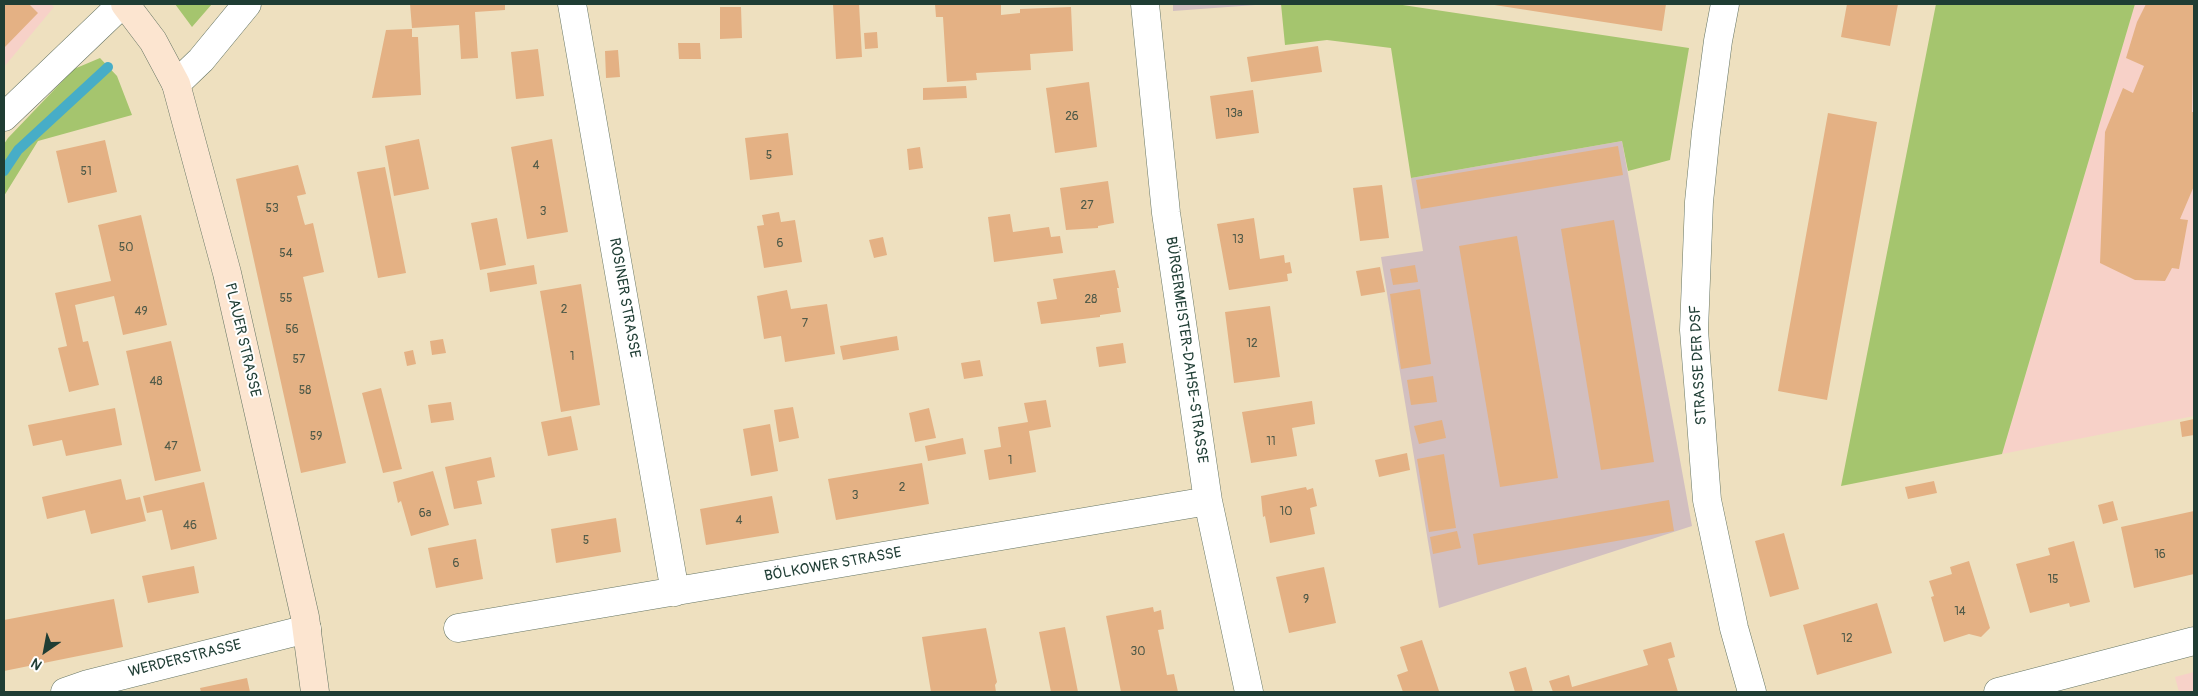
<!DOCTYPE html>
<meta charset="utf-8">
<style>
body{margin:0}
#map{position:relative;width:2198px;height:696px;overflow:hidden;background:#eee0bf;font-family:Pangolin,sans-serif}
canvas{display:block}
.frame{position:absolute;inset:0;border:5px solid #1f3d34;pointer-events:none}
.north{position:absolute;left:20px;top:626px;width:50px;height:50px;-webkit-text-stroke:4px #fff;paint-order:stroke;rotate:213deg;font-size:14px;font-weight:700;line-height:20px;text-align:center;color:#1f3d34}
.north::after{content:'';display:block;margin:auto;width:18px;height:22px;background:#1f3d34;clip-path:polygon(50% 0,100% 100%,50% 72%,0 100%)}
</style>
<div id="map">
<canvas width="2198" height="696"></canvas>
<div class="frame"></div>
<div class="north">N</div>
</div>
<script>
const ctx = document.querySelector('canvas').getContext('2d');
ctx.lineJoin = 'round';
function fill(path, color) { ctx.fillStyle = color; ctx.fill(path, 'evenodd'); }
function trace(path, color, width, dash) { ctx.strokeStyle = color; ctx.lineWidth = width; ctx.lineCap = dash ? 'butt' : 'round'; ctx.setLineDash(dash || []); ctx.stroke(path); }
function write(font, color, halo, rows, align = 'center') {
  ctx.font = font + ' Pangolin,sans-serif'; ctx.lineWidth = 4; ctx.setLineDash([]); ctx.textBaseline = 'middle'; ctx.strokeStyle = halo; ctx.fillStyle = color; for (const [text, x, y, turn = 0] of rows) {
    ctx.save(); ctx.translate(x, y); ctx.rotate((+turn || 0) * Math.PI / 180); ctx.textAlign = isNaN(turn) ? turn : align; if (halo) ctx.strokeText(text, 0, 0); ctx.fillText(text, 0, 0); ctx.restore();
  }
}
const built = new Path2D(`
 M4,4H51L54,7L4,67Z
 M2135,4H2194V416L2002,454Z
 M2194,672V692H2179L2175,677Z`);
const industrial = new Path2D(`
 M1173,4H1269L1173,11Z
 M1622,141L1692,526L1439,608L1381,257L1423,251L1411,178Z`);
const green = new Path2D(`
 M175,4H212L192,27Z
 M1281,4H1396L1689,48L1670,160L1628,171L1622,141L1411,178L1391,48L1327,40L1285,45Z
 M1936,4H2135L2002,454L1841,486Z
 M100,58L117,76L132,115L38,141L4,196V144L8,138L74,69Z`);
const stream = new Path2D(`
 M4,171L18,150L108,67`);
const building = new Path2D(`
 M4,4H29L38,13L4,48Z
 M410,4H505V10L475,12L478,58L461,59L459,25L412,28Z
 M833,4H859L862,57L836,59Z
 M935,4H1001V15L1020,13V9L1071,7L1073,51L1030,54L1031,70L976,73L977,80L947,82L943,17H936Z
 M1488,4H1666L1662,31Z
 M1847,4H1898L1890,46L1841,37Z
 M2146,4H2194L2192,112H2194V186L2180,219L2188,220L2179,269L2172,268L2165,281L2135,280L2100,263L2105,132L2123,88L2133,93L2144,66L2126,58L2137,22Z
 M720,7H741L742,38L720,39Z
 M412,29V37H418L421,95L372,98L386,30Z
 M877,32L878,48L865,49L864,33Z
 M678,43H700L701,59H679Z
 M1318,46L1322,72L1251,82L1247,57Z
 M538,49L544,96L516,99L511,52Z
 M618,50L620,77L606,78L605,51Z
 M1089,82L1097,147L1055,153L1046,88Z
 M966,86L967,98L923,100V88Z
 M1253,90L1259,133L1216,139L1210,96Z
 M1828,113L1877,122L1827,400L1778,391Z
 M788,133L793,175L750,180L745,138Z
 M419,139L429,189L394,196L385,146Z
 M552,139L568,232L527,239L511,147Z
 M105,140L117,192L68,203L56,151Z
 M1618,146L1623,175L1421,209L1416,180Z
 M920,147L923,168L909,170L907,149Z
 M298,165L306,194L297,196L304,222L305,225L313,223L324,272L303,277L346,463L301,473L236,179Z
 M385,167L406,273L378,278L357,172Z
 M1108,181L1114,223L1098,226V228L1066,230L1060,188Z
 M1382,185L1389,238L1360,241L1353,188Z
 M779,212L781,222L795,220L802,262L764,268L757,226L764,225L762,215Z
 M1010,214L1013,232L1049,227L1051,237L1060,236L1063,253L994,262L988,217Z
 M141,215L167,325L123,335L114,296L75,305L83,342L88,341L99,385L69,392L58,348L67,346L55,293L111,281L98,225Z
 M497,218L506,265L480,270L471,223Z
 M1254,218L1260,259L1284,255L1285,263L1290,262L1292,273L1287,274L1288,281L1229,290L1217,224Z
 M1614,220L1654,462L1601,470L1561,229Z
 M1517,236L1558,478L1500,487L1459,246Z
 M883,237L887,255L874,258L869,240Z
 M534,265L537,284L490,292L487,273Z
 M1415,265L1418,282L1393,285L1390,269Z
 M1380,267L1385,292L1361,296L1356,271Z
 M1115,270L1119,288H1117L1121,312L1100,315V317L1041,324L1037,302L1057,299L1053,279Z
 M581,284L600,405L561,412L540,291Z
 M1420,289L1431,364L1401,369L1390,294Z
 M787,290L791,309L827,304L835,354L785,362L781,336L764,339L757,296Z
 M1270,306L1280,377L1234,383L1225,312Z
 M897,336L899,350L843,360L840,346Z
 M443,339L446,353L432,355L430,341Z
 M171,341L201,471L155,481L126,351Z
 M1123,343L1126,363L1099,367L1096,347Z
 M413,350L416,364L407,366L404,352Z
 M980,360L983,376L964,379L961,363Z
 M1433,376L1437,402L1411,405L1407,380Z
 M381,388L402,469L383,473L362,393Z
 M1046,400L1051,427L1029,431L1036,472L989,480L984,450L1001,447L998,427L1028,422L1024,403Z
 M1312,401L1315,424L1292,428L1297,456L1251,463L1242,412Z
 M451,402L454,420L431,423L428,405Z
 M793,407L799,438L779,442L774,410Z
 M115,408L122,445L66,456L62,440L33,446L28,425Z
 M929,408L936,438L915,442L909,413Z
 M571,416L578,450L548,456L541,422Z
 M2194,419V435L2182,437L2180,422Z
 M1442,420L1446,438L1419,444L1414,426Z
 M770,424L778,471L751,476L743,429Z
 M963,438L966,454L928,461L925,446Z
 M1407,453L1410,470L1379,477L1375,460Z
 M1444,454L1456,528L1429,532L1417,459Z
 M491,457L495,477L477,481L482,504L454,509L445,467Z
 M922,463L929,504L836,520L828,479Z
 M433,471L449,525L411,536L401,501L398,503L393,482Z
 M121,479L126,500L140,497L146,521L91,534L85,510L47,519L42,497Z
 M1934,481L1937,493L1908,499L1905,487Z
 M204,482L217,539L171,550L162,510L147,513L143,496Z
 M1306,487L1307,490L1313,488L1317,506L1310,508L1315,534L1270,543L1265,516L1263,517L1261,496Z
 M772,496L779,533L706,545L700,509Z
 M1669,500L1674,531L1478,565L1473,534Z
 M2113,501L2118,520L2103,524L2098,505Z
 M2194,511V574L2134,588L2121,527Z
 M616,518L621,552L556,563L551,529Z
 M1457,531L1461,548L1433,554L1430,537Z
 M1784,533L1799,589L1770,597L1755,541Z
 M476,539L483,579L436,588L428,548Z
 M2074,541L2090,602L2070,607L2069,603L2030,613L2016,564L2050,555L2048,548Z
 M1969,561L1990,628L1981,637L1969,634L1944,642L1931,597L1934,596L1929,581L1952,574L1950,567Z
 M194,566L199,593L148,603L142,576Z
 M1324,567L1336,623L1289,633L1276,577Z
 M114,599L123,647L4,671V620Z
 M1877,603L1892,653L1817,675L1803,625Z
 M1153,607L1154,612L1161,610L1164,629L1158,630L1167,675L1174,674L1178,692H1121L1106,616Z
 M1065,627L1078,692H1051L1039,632Z
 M986,628L997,682L995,685L996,692H931L922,637Z
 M1422,640L1439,691L1403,692L1397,675L1408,671L1400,647Z
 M1671,642L1675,657L1668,659L1678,692H1553L1549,681L1569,675L1572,687L1648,665L1643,650Z
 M1526,667L1533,692H1515L1509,672Z
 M247,678L250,692H201L200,688Z`);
const street = new Path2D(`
 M572,4L675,592
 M1145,4L1166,213L1208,501L1249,692
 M1725,4L1718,41L1706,132L1699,202L1694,330L1707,500L1734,628L1752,692
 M176,84L201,60L247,4
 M4,117L122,4
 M458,628L1208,501
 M65,692L88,684L307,629
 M1998,692L2194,641`);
const secondary = new Path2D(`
 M125,4L153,41L176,84L227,273L305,617L315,692`);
const numberNames = [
 ["13a",1234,114],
 ["26",1072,117],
 ["5",769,156],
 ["4",536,166],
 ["51",86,172],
 ["27",1087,206],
 ["53",272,209],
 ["3",543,212],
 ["13",1238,240],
 ["6",780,244],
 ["50",126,248],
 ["54",286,254],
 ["55",286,299],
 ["28",1091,300],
 ["2",564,310],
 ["49",141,312],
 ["7",805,324],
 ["56",292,330],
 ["12",1252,344],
 ["1",572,357],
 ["57",299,360],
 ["48",156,382],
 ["58",305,391],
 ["59",316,437],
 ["11",1271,442],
 ["47",171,447],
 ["1",1010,461],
 ["2",902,488],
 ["3",855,496],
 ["10",1286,512],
 ["6a",425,514],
 ["4",739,521],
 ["46",190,526],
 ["5",586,541],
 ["16",2160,555],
 ["6",456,564],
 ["15",2053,580],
 ["9",1306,600],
 ["14",1960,612],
 ["12",1847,639],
 ["30",1138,652]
];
const streetNames = [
 ["ROSINER STRASSE",624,298,80],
 ["PLAUER STRASSE",242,340,77],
 ["BÜRGERMEISTER-DAHSE-STRASSE",1186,350,82],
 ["STRASSE DER DSF",1699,365,-93],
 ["BÖLKOWER STRASSE",833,565,-10],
 ["WERDERSTRASSE",185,659,-14]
];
fill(built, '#f7d1c8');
fill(industrial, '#d2bfc0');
fill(green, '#a5c56e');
trace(stream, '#47adc7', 10);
fill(building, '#e4b184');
trace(street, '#677665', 29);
trace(secondary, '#677665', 29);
trace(street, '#fff', 28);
trace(secondary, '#fce5d0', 28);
write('12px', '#505a48', null, numberNames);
write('15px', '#1f3d34', '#fff', streetNames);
</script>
